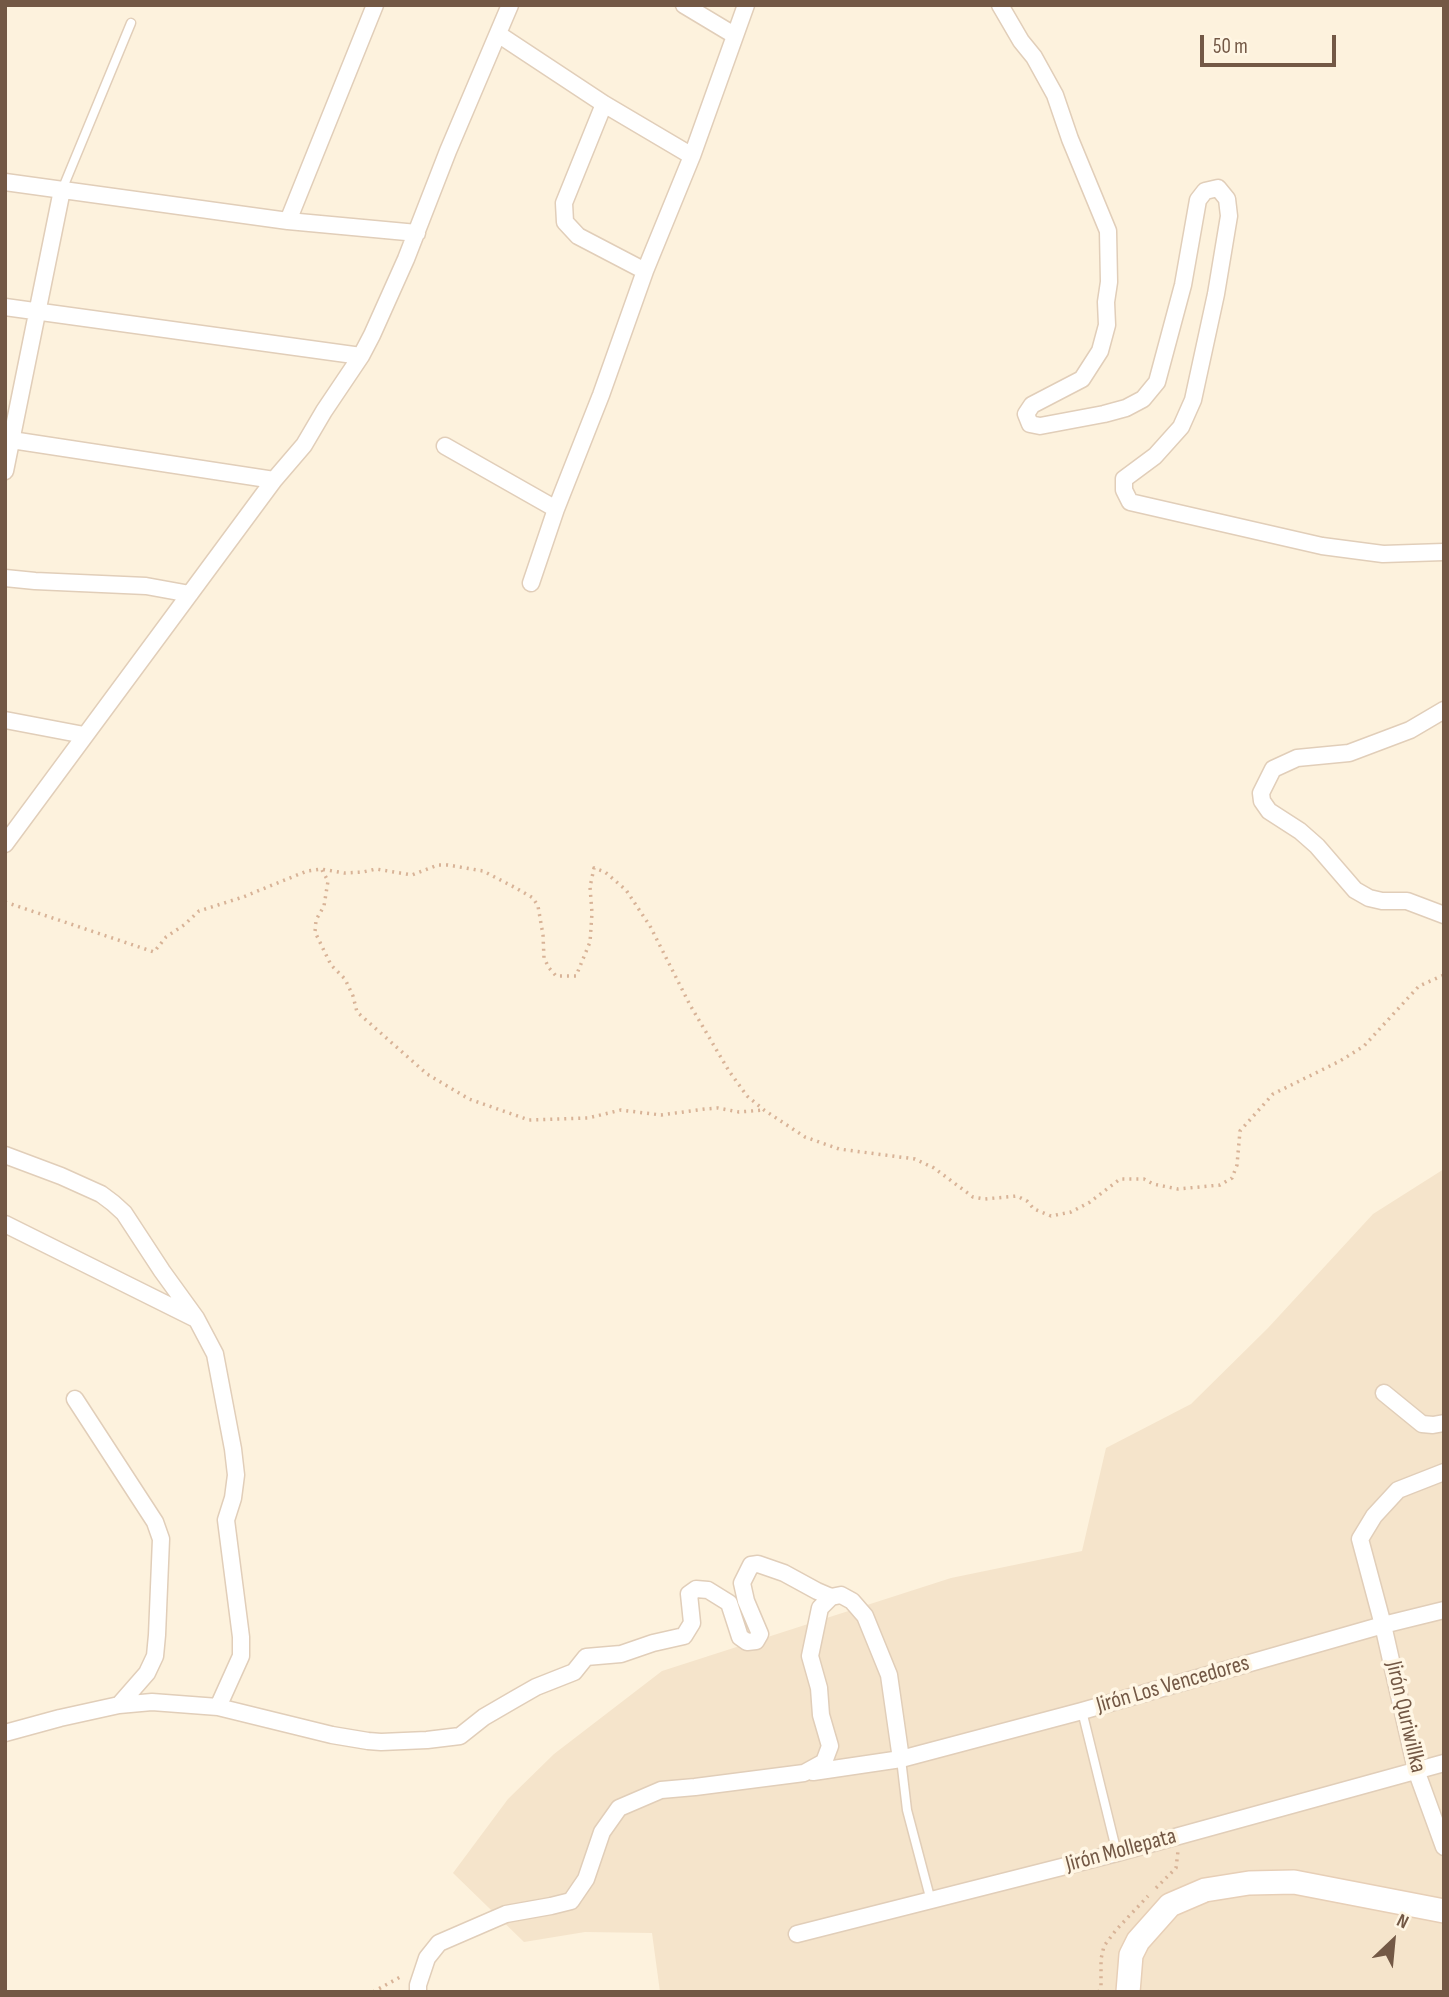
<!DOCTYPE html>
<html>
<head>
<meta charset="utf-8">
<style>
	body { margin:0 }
	#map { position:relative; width:1449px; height:1997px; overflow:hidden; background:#fdf2dd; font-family:"Sofia Sans Condensed",sans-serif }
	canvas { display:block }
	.frame { position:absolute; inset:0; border:7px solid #735845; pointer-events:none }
	.north { position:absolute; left:1358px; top:1906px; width:70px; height:70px; -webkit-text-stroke:5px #fff6e4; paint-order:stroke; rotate:26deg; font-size:19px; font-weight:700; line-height:28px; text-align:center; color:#735845 }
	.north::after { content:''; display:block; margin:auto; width:24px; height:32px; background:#735845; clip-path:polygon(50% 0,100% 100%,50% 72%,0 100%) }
	.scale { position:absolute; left:1200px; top:35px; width:136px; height:32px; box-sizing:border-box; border:4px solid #735845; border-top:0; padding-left:9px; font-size:21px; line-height:24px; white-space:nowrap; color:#735845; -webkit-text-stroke:5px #fff6e4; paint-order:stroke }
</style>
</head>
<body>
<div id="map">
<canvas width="1449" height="1997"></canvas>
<div class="frame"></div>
<div class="north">N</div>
<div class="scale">50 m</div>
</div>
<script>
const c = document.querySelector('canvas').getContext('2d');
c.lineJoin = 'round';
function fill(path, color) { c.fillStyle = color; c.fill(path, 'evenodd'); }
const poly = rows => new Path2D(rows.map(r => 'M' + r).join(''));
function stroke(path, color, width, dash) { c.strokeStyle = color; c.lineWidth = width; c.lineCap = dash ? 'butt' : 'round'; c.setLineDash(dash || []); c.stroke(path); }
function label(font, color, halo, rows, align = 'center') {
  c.font = font + ' "Sofia Sans Condensed",sans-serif'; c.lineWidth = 7; c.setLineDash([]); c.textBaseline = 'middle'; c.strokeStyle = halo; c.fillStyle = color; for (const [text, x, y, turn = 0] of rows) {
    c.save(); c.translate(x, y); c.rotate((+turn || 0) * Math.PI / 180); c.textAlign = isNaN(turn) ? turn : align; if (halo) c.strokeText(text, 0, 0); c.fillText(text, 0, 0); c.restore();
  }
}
const residential = poly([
	[1444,1169,1444,1992,660,1992,652,1933,585,1932,524,1942,453,1873,508,1799,554,1754,662,1671,951,1578,1082,1551,1106,1448,1191,1404,1268,1328,1373,1214]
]);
const path = poly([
	[322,870,328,881,324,906,316,920,315,932,331,965,345,979,353,996,357,1012,427,1074,469,1099,529,1120,588,1118,621,1110,661,1115,705,1109,718,1108,739,1112,764,1110],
	[5,902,154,952,166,937,184,925,199,911,243,897,307,871,321,869,344,873,363,872,376,869,412,875,438,865,448,865,483,871,514,887,533,898,538,906,543,935,544,958,549,968,556,976,576,976,590,942,592,913,590,887,594,868,605,872,626,890,650,926,690,1005,729,1071,747,1096,764,1110,805,1137,839,1149,915,1159,934,1168,973,1197,985,1199,1017,1196,1027,1201,1034,1209,1051,1216,1071,1212,1090,1202,1120,1179,1144,1179,1153,1184,1178,1189,1220,1185,1232,1178,1237,1165,1240,1131,1273,1094,1340,1061,1364,1046,1419,986,1444,975],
	[1156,1888,1176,1868,1178,1851],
	[373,1992,402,1976],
	[1099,1992,1101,1986,1101,1959,1104,1946,1116,1930,1148,1896]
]);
const lane = poly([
	[62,190,131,23],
	[1082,1711,1117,1853],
	[901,1759,907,1810,931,1901]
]);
const street = poly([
	[684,5,734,35],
	[1000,5,1021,41,1034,57,1055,95,1070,139,1108,231,1109,282,1106,302,1107,325,1100,351,1082,379,1032,405,1026,414,1030,424,1040,426,1104,414,1126,408,1143,399,1157,382,1183,285,1198,200,1205,191,1218,188,1227,199,1229,216,1216,294,1193,400,1181,427,1155,456,1124,479,1124,490,1130,502,1322,546,1383,554,1444,552],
	[498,34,604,104,692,156],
	[604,104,564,203,565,222,578,236,645,271],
	[5,182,288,221,417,233],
	[288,221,375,5],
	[5,307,361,356],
	[5,439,274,480],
	[445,446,556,509],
	[5,471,62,190],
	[5,578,35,581,146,586,190,594],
	[531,583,556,509,601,395,645,271,692,156,746,5],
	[1444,710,1410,730,1349,753,1297,758,1273,769,1261,793,1262,801,1269,811,1300,831,1317,846,1355,890,1369,898,1382,901,1407,901,1444,915],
	[5,720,84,735],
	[5,844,223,549,274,480,304,445,324,411,361,356,372,335,406,259,448,151,510,5],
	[5,1155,61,1176,101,1194,113,1203,124,1213,162,1271,196,1318,215,1354,233,1449,236,1475,233,1498,226,1520,241,1637,241,1656,218,1707],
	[5,1224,194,1318],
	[1384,1393,1422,1424,1433,1425,1444,1423],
	[75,1399,155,1522,161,1539,157,1635,155,1656,147,1673,119,1705],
	[1444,1472,1398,1490,1374,1516,1360,1539,1383,1625,1416,1770,1444,1847],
	[5,1733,60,1718,119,1705,152,1702,218,1707,332,1735,368,1741,381,1742,427,1740,460,1736,484,1717,515,1699,536,1687,574,1672,586,1657,621,1654,653,1643,684,1636,692,1623,689,1594,696,1589,708,1590,729,1603,740,1637,747,1642,756,1641,760,1634,746,1601,742,1583,751,1565,758,1564,784,1573,817,1591,831,1597],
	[813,1772,901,1759,1082,1711,1383,1625,1444,1610],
	[797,1934,1117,1853,1444,1763],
	[418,1992,418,1985,427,1958,439,1943,506,1914,551,1906,571,1901,586,1879,602,1832,619,1808,661,1790,695,1787,804,1773,824,1762,830,1746,821,1715,819,1688,810,1656,820,1608,831,1597,841,1595,852,1601,865,1616,889,1675,901,1759]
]);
const secondary = poly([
	[1128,1992,1131,1955,1138,1941,1170,1905,1205,1890,1249,1883,1294,1882,1444,1911]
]);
const streetNames = [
	["Jirón Los Vencedores",1173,1685,-16],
	["Jirón Quriwillka",1405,1717,77],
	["Jirón Mollepata",1121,1851,-15]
];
fill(residential, '#f5e4cb');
stroke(lane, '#e1ceb9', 11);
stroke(street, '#e1ceb9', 19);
stroke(secondary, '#e7cfb7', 26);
stroke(path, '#d8b397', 3.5, [2, 5]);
stroke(lane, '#fff', 8);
stroke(street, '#fff', 16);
stroke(secondary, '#fff', 23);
label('23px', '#735845', '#fff6e4', streetNames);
</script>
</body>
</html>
